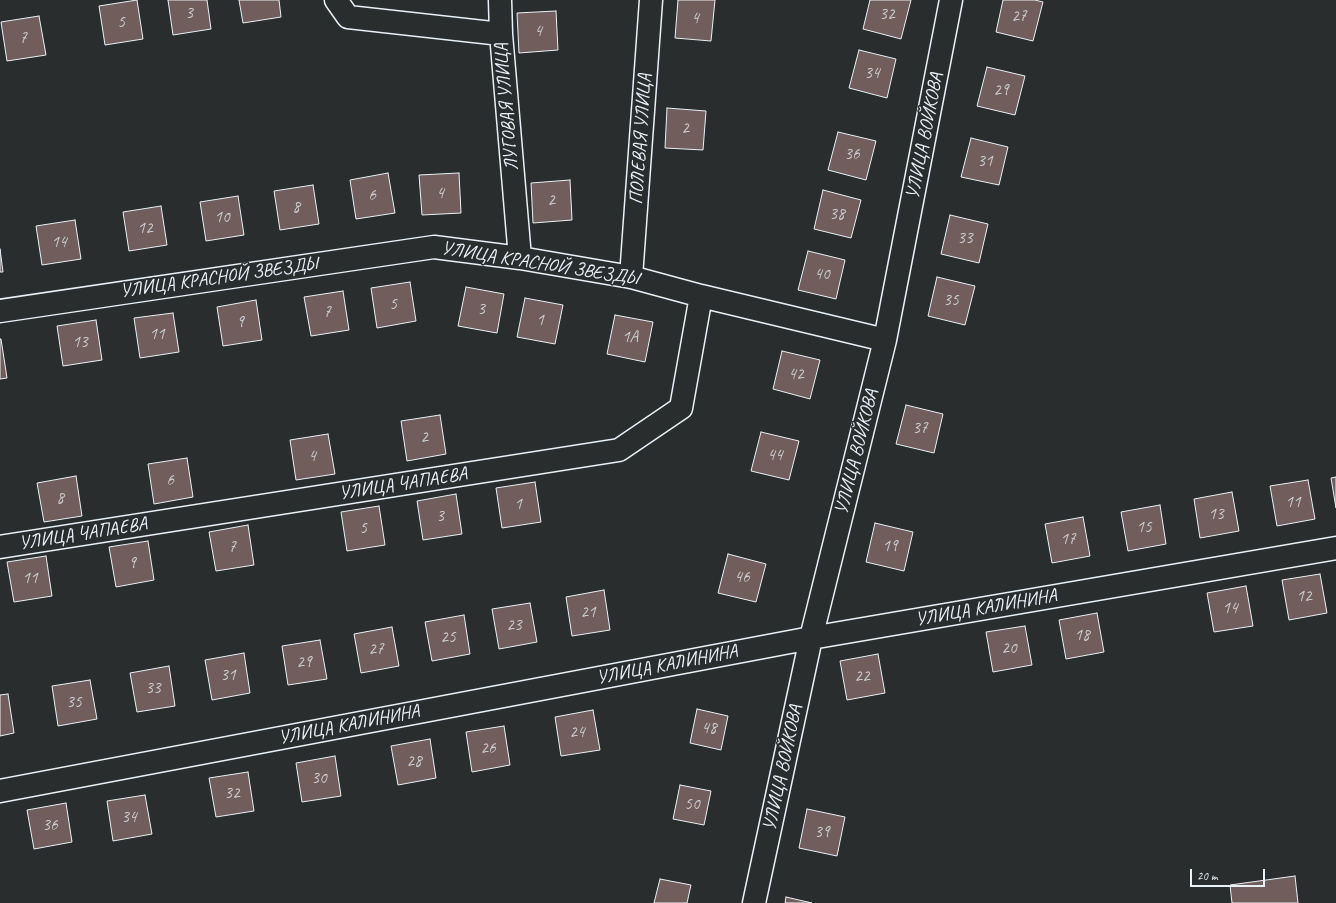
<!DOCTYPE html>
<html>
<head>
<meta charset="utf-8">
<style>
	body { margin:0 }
	#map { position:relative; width:1336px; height:903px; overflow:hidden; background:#2a2d2e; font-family:Caveat,sans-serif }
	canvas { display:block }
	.scale { position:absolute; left:1190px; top:869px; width:75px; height:18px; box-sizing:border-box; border:2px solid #e8f1f8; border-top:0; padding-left:5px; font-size:12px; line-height:14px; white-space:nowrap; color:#e8f1f8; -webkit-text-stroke:3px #2a2d2e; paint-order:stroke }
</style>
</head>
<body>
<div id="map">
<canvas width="1336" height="903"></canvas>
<div class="scale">20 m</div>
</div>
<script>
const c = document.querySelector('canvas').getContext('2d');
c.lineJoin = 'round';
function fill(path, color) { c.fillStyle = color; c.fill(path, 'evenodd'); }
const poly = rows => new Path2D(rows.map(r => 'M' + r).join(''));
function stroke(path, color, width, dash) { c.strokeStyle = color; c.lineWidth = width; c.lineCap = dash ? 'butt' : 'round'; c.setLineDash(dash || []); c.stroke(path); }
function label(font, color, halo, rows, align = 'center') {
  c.font = font + ' Caveat,sans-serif'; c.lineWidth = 3; c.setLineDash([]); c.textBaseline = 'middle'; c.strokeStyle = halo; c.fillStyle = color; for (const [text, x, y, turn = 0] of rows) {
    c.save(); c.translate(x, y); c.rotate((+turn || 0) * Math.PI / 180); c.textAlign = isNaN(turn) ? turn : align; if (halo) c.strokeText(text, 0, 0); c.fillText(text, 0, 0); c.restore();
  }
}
const building = poly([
	[137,0,143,39,105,45,99,6,137,0],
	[168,0,207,0,211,29,173,35,168,0],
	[239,0,279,0,281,17,243,23,239,0],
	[678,0,715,0,711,41,675,38,678,0],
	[870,0,911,0,901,39,863,29,870,0],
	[1003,0,1035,0,1043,2,1033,41,996,32,1003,0],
	[556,11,558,50,519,53,517,13,556,11],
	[39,16,46,55,7,61,1,22,39,16],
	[859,50,896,59,887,98,849,88,859,50],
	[987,67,1025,76,1015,115,977,106,987,67],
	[667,108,706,111,703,150,665,148,667,108],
	[838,132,876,141,866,180,828,170,838,132],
	[971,138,1008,147,999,185,961,177,971,138],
	[388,173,395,213,356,219,350,180,388,173],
	[459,173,461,213,422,215,419,175,459,173],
	[570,180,572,220,533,223,531,183,570,180],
	[313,185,319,224,280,230,274,191,313,185],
	[823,190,861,200,851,238,814,229,823,190],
	[238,196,244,235,206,241,200,202,238,196],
	[161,206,167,245,129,251,123,212,161,206],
	[950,215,988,224,979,263,941,254,950,215],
	[75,220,81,259,42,265,36,226,75,220],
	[0,249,3,272,0,272,0,249],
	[808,251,845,260,836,299,798,290,808,251],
	[937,277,975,286,965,325,928,316,937,277],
	[410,282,416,321,377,328,371,288,410,282],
	[466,287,504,294,497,333,458,326,466,287],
	[343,291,349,330,311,336,304,297,343,291],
	[525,298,563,305,555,344,517,337,525,298],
	[256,300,262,340,223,346,217,307,256,300],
	[173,313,179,352,140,358,134,318,173,313],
	[615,315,653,322,645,362,607,354,615,315],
	[96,320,102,360,63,366,57,326,96,320],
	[0,339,1,339,7,378,0,379,0,339],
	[782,351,820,360,810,399,773,389,782,351],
	[906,405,943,414,934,453,896,444,906,405],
	[440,415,446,454,407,461,401,421,440,415],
	[761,432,799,441,789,480,751,471,761,432],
	[328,434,335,474,296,480,290,440,328,434],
	[187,458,193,497,154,504,148,464,187,458],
	[76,476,82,516,44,522,37,483,76,476],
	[1336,477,1336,508,1331,478,1336,477],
	[1308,480,1315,519,1277,526,1270,486,1308,480],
	[535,482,541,522,502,528,496,488,535,482],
	[1232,492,1239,531,1200,538,1194,499,1232,492],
	[456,494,462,534,423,540,417,501,456,494],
	[1160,505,1166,544,1128,551,1121,512,1160,505],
	[379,506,385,545,347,551,341,512,379,506],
	[1083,517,1090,556,1052,563,1045,524,1083,517],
	[875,523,913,532,904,571,866,562,875,523],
	[248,525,254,565,216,571,209,532,248,525],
	[148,541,154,580,116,587,109,547,148,541],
	[728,554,766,564,756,602,718,593,728,554],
	[46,556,52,596,14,602,7,562,46,556],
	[1320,574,1327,613,1289,620,1282,580,1320,574],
	[1246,586,1253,626,1214,632,1207,593,1246,586],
	[604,590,610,630,572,636,566,597,604,590],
	[530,603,537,642,499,649,492,609,530,603],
	[1097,613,1104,652,1066,659,1059,620,1097,613],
	[464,615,470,654,432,661,425,622,464,615],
	[1025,626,1032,665,993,672,986,632,1025,626],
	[392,627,399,666,361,673,354,634,392,627],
	[320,640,327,679,288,685,282,646,320,640],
	[244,653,250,693,212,700,205,660,244,653],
	[878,654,885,693,847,700,840,661,878,654],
	[169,666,175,706,137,712,130,673,169,666],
	[90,680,97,719,58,726,52,686,90,680],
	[8,694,14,733,0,736,0,695,8,694],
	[697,709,728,716,721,750,690,743,697,709],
	[593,710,600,750,561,756,555,717,593,710],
	[504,726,510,765,472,772,466,732,504,726],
	[430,739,436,778,398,785,391,746,430,739],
	[335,756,341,796,302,802,296,763,335,756],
	[248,772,254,811,216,817,209,778,248,772],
	[680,785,711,791,704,825,673,819,680,785],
	[145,795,152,834,113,841,107,801,145,795],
	[66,803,72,842,34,849,27,810,66,803],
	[807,809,845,817,837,856,799,848,807,809],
	[1295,876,1298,903,1232,903,1230,885,1295,876],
	[660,879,691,885,687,903,654,903,660,879],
	[786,897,812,903,785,903,786,897]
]);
const minor = poly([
	[336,0,348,17,501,34,520,258],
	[500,0,501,34],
	[631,277,651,0],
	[0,311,434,247,520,258,631,277,701,296,885,340],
	[0,547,619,450,681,408,701,296],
	[0,791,811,638,1336,548],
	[754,903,811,638,885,340,951,0]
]);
const numberNames = [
	["3",189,14],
	["32",887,15],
	["27",1019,17],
	["4",695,19],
	["5",121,23],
	["4",538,32],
	["7",23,39],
	["34",872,74],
	["29",1001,91],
	["2",685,129],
	["36",852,155],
	["31",985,162],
	["4",440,194],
	["6",372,196],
	["2",551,201],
	["8",296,208],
	["38",837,215],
	["10",222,218],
	["12",145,229],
	["33",965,239],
	["14",59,243],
	["40",822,275],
	["35",951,301],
	["5",393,305],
	["3",481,310],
	["7",327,313],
	["1",540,321],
	["9",240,323],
	["11",157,335],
	["1А",630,338],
	["13",80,343],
	["42",796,375],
	["37",920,429],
	["2",424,438],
	["44",775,456],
	["4",312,457],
	["6",170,481],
	["8",60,499],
	["11",1293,503],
	["1",518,505],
	["13",1216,515],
	["3",440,517],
	["15",1144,528],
	["5",363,529],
	["17",1068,540],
	["19",890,547],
	["7",232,548],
	["9",132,564],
	["46",742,578],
	["11",30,579],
	["12",1304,597],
	["14",1230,609],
	["21",588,613],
	["23",514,626],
	["18",1082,636],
	["25",448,638],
	["20",1009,649],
	["27",376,650],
	["29",304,663],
	["31",228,676],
	["22",862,677],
	["33",153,689],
	["35",74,703],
	["48",709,729],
	["24",577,733],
	["26",488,749],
	["28",414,762],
	["30",319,779],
	["32",232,794],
	["50",692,805],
	["34",129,818],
	["36",50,826],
	["39",822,833]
];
const streetNames = [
	["ЛУГОВАЯ УЛИЦА",507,107,-95],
	["УЛИЦА ВОЙКОВА",925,136,-79],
	["ПОЛЕВАЯ УЛИЦА",641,139,-86],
	["УЛИЦА КРАСНОЙ ЗВЕЗДЫ",540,264,9],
	["УЛИЦА КРАСНОЙ ЗВЕЗДЫ",219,278,-8],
	["УЛИЦА ВОЙКОВА",857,452,-76],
	["УЛИЦА ЧАПАЕВА",403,484,-9],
	["УЛИЦА ЧАПАЕВА",83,534,-9],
	["УЛИЦА КАЛИНИНА",986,608,-10],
	["УЛИЦА КАЛИНИНА",667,665,-11],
	["УЛИЦА КАЛИНИНА",349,725,-11],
	["УЛИЦА ВОЙКОВА",783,768,-78]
];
fill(building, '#715e5c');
stroke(building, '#e8f1f8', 1);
stroke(minor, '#e8f1f8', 25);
stroke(minor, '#2a2d2e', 22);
label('17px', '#caccd1', null, numberNames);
label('19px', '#e8f1f8', '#2a2d2e', streetNames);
</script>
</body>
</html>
